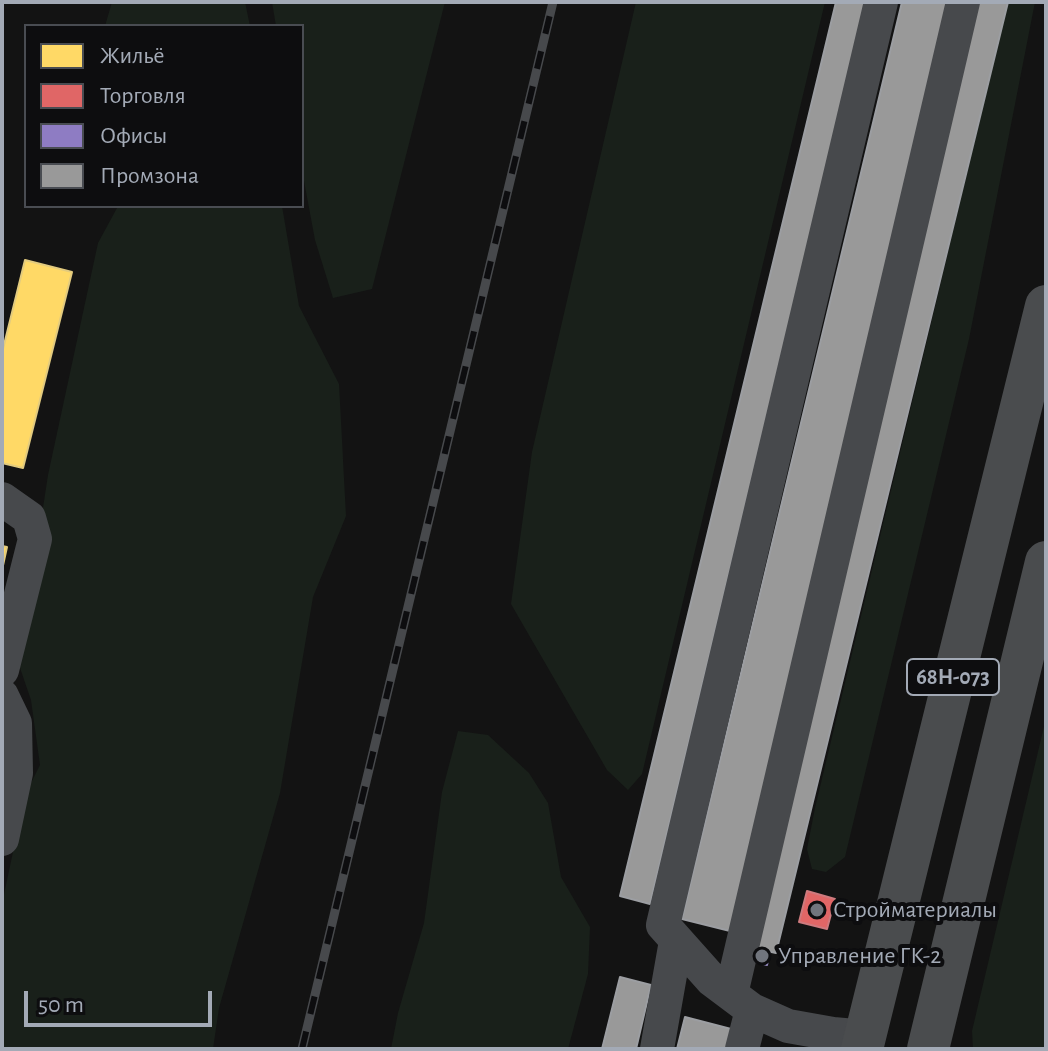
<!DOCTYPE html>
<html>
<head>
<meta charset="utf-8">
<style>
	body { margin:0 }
	#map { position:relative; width:1048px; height:1051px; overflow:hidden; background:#131313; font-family:"Alegreya Sans",sans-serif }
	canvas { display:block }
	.frame { position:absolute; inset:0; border:4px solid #a3aab6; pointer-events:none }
	.legend { position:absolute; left:24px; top:24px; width:280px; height:184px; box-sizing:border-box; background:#0d0d0f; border:2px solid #494c52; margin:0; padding:10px 14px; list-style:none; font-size:24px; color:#a3aab6 }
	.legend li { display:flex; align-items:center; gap:16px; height:40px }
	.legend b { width:40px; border:2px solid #494c52 }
	.scale { position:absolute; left:24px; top:991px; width:188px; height:36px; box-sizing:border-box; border:4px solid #a3aab6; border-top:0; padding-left:10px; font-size:24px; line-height:28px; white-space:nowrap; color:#a3aab6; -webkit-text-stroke:6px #0d0d0f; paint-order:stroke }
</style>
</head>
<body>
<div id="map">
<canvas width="1048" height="1051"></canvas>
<div class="frame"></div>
<ul class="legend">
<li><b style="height:22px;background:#ffd966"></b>Жильё</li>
<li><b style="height:22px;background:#e06666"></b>Торговля</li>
<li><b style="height:22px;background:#8e7cc3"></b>Офисы</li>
<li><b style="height:22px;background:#999"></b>Промзона</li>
</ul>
<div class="scale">50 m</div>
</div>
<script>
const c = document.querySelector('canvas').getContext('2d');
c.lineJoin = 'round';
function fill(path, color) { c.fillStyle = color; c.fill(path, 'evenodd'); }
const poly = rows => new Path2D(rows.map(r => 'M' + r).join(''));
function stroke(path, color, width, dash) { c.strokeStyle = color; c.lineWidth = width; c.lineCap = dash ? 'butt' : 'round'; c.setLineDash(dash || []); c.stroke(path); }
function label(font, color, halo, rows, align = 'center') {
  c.font = font + ' "Alegreya Sans",sans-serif'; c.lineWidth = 8; c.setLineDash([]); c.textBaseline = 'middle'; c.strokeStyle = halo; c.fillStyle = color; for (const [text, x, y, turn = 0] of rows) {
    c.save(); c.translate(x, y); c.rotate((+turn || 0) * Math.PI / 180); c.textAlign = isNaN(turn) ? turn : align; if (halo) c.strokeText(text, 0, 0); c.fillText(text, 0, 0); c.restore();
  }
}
const green = poly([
	[112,2,245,2,250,26,105,26],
	[272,2,445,2,372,289,333,298,315,240,302,170,302,26,276,26],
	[636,2,825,2,642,774,628,790,607,770,511,604,532,452],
	[1008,2,1035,2,969,339,845,857,826,872,812,869,807,849,815,808],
	[116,206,282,206,299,306,339,384,346,516,313,597,280,793,219,1008,213,1049,2,1049,2,904,25,795,40,765,31,700,19,665,48,475,98,243,117,208],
	[1046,718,1046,1049,973,1049,972,1031],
	[458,731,488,735,529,773,548,803,561,877,590,927,588,974,568,1049,391,1049,398,1013,424,923,442,792]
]);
const homes = poly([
	[25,260,72,272,23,468,2,463,2,353,25,260],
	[2,546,7,547,2,570,2,546]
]);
const shops = poly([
	[807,891,835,899,827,929,799,922,807,891]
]);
const offices = poly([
	[756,948,770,952,767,965,753,961,756,948]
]);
const industry = poly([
	[836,2,866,2,650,904,620,896,836,2],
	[902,2,957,2,734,932,682,919,902,2],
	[979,2,1008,2,776,953,748,947,979,2],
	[620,977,651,985,636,1049,602,1049,620,977],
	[685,1017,735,1030,730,1049,677,1049,685,1017]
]);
const minor = poly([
	[2,499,29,518,35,539,2,670],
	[2,696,15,723,16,773,2,839],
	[731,994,963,2],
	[866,1037,833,1034,788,1026,752,1010,712,980,663,925,881,2],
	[657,1049,676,941],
	[742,1049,752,1010]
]);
const major = poly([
	[862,1049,1046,306],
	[928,1049,1046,562]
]);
const rail = poly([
	[302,1049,553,2]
]);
const markers = [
	[817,910,8,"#71757d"],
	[762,956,8,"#71757d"]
];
const shields = [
	[953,677,92]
];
const shieldNames = [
	["68Н-073",953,677]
];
const poiNames = [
	["Стройматериалы",833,910],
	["Управление ГК-2",778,956]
];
fill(green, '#19201a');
fill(homes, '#ffd966');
stroke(homes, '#e3cb7e', 2);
fill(shops, '#e06666');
stroke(shops, '#ce7a7e', 2);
fill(offices, '#8e7cc3');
stroke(offices, '#948abf', 2);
fill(industry, '#999');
stroke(industry, '#9c9ea2', 2);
stroke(minor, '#47494c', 34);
stroke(major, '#4a4c4e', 42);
stroke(rail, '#47494c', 9);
stroke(rail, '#0d0d0f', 6, [18]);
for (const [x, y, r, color] of markers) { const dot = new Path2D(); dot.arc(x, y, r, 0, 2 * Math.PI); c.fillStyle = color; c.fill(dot); stroke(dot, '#0d0d0f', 3); }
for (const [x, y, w] of shields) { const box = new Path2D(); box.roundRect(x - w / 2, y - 18, w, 36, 6); c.fillStyle = '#0d0d0f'; c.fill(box); stroke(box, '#a3aab6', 2); }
label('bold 22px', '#a3aab6', null, shieldNames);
label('24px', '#a3aab6', '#0d0d0f', poiNames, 'left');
</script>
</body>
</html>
